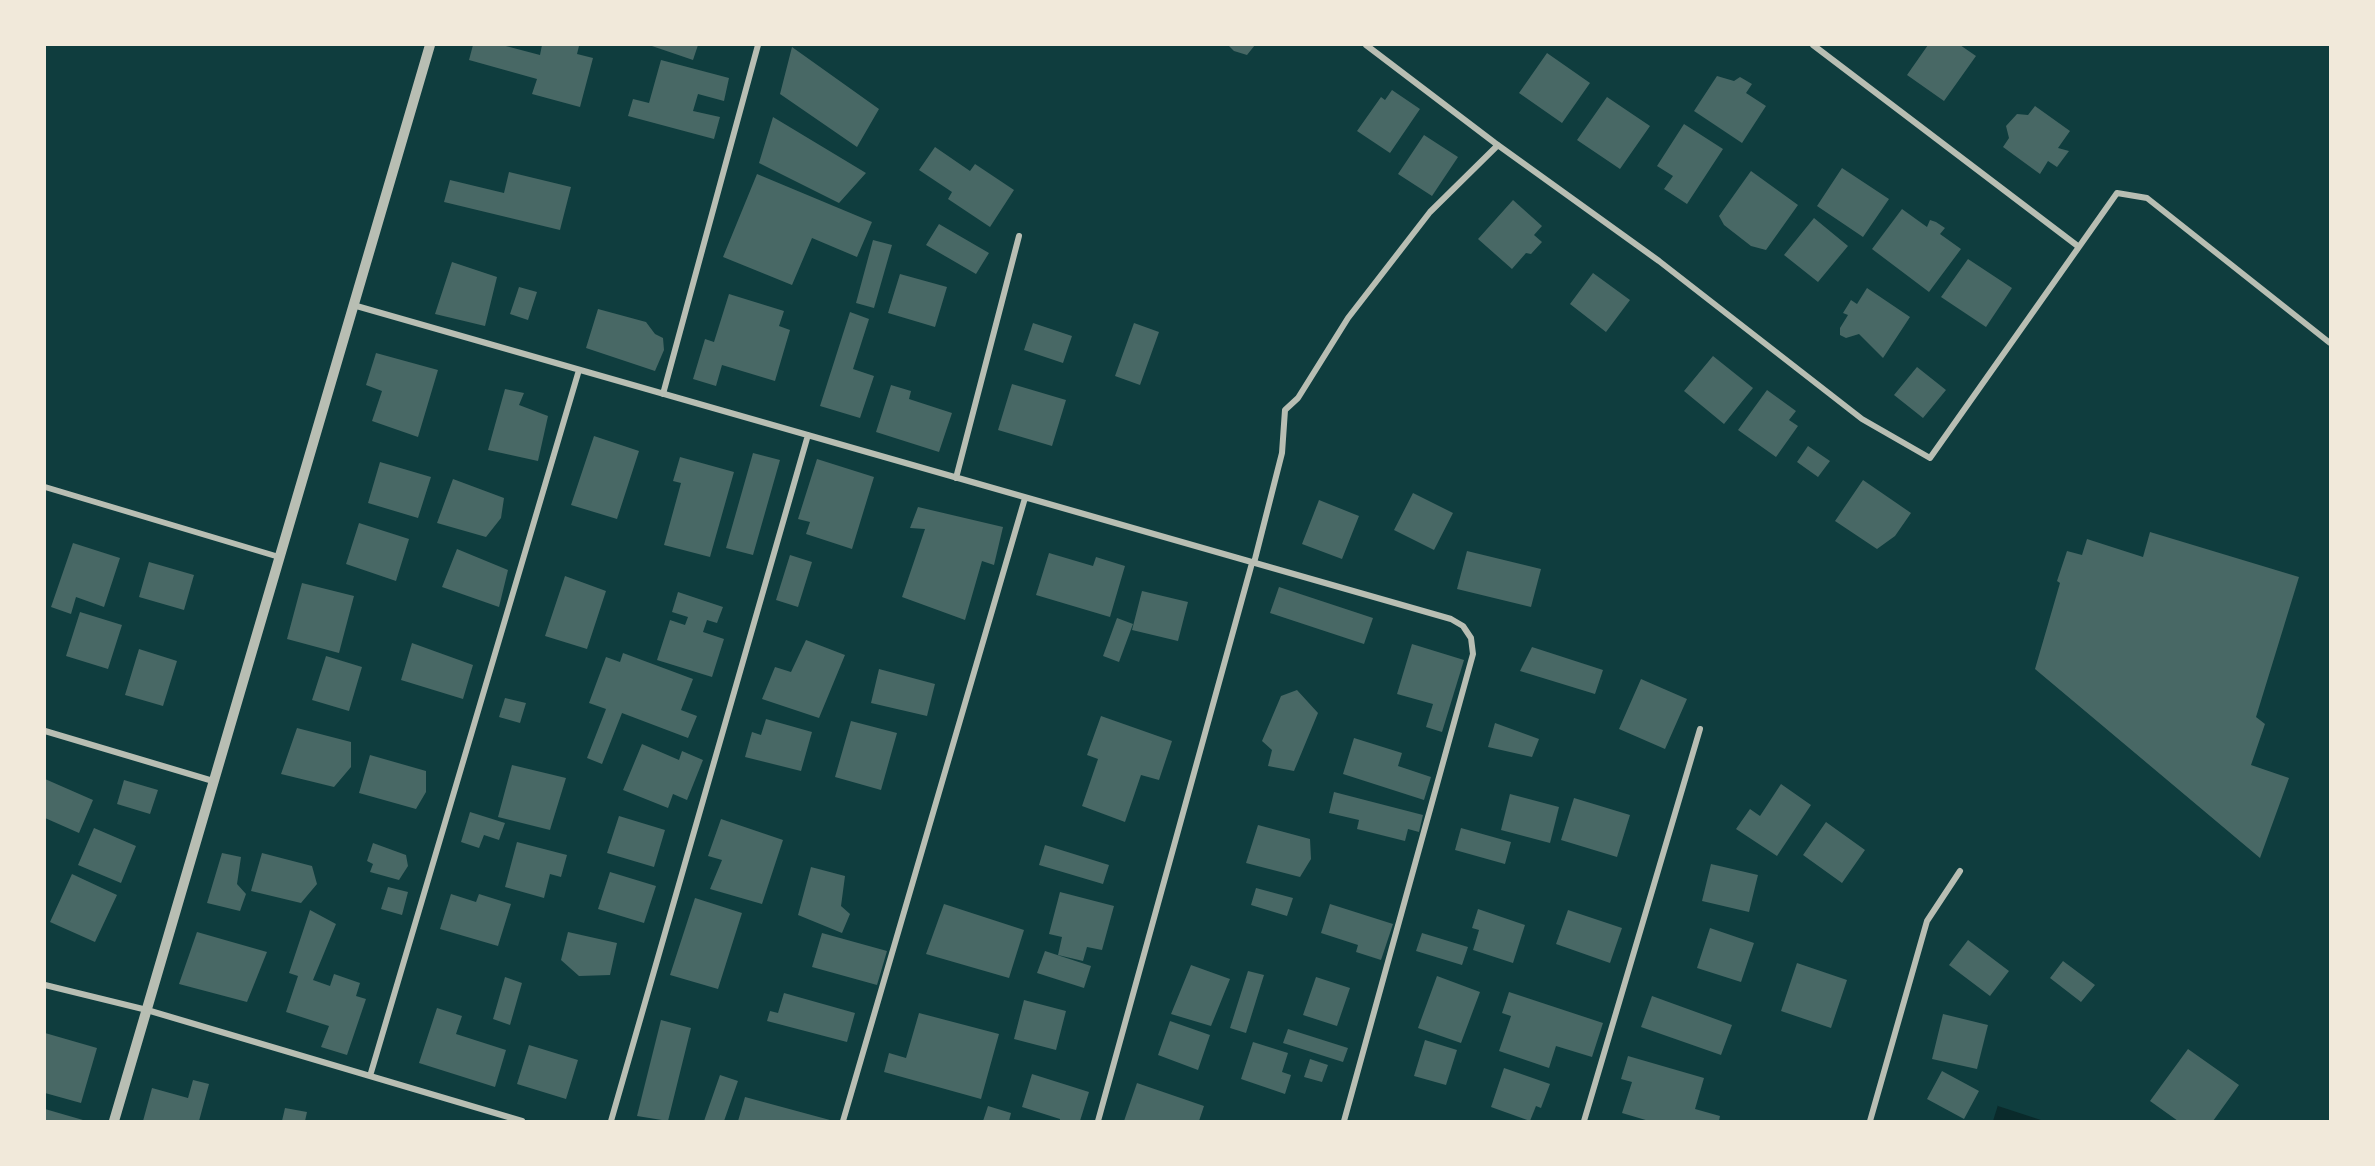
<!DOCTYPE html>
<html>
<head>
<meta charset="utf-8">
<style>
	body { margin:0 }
	#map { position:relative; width:2375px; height:1166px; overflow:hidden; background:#0f3d3e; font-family:"Work Sans",sans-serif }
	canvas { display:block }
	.frame { position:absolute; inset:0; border:46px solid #f1e9da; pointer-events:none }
</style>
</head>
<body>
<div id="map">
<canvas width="2375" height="1166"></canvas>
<div class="frame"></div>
</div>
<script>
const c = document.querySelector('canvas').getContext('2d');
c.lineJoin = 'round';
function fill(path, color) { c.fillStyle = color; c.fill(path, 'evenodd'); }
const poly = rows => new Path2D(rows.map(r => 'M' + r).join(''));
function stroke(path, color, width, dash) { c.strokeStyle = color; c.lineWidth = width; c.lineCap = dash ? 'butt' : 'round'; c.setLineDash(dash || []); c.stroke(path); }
const water = poly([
	[1998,1105,1998,1106,2044,1121,1993,1121]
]);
const building = poly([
	[473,45,502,45,540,55,542,45,579,46,577,54,593,58,580,107,532,94,537,79,469,60],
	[649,45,698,45,693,60],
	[1228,45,1255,45,1247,55,1234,51],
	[1928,45,1960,45,1976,56,1944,101,1907,75],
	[792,47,879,109,857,147,780,94],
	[1547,53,1590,83,1562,123,1519,93],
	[661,60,729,78,724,101,698,94,693,111,720,117,714,139,628,116,633,99,649,103],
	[1717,76,1734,81,1740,77,1752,84,1746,93,1766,106,1742,143,1694,111],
	[1392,90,1420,109,1390,153,1357,131,1381,97,1385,100],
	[1607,97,1650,126,1620,169,1577,140],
	[2035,106,2070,131,2058,148,2069,151,2057,167,2048,161,2040,174,2003,147,2009,138,2006,126,2017,114,2028,115],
	[773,117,866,173,839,203,759,163],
	[1684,124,1723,149,1687,204,1664,189,1673,176,1657,166],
	[1424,135,1458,157,1432,196,1398,174],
	[935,147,970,171,975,164,1014,190,990,227,948,199,952,192,919,170],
	[1842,168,1889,199,1863,237,1817,206],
	[1751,171,1798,205,1766,250,1751,246,1724,225,1719,216],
	[509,172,571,187,560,230,444,202,450,180,504,193],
	[757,174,872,222,857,257,812,238,792,285,723,257],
	[1513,200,1542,226,1534,235,1542,242,1531,254,1526,253,1512,269,1478,239],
	[1902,209,1927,227,1930,220,1936,222,1945,228,1940,234,1961,249,1929,292,1872,249],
	[1814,218,1848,246,1818,282,1784,255],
	[939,224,989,253,976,274,926,245],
	[873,240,892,245,874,308,856,303],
	[1968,259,2012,288,1986,327,1941,297],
	[452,262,497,277,485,326,435,314],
	[1593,273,1630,300,1606,332,1570,304],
	[900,274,947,287,935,327,888,313],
	[519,287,537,292,528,320,510,314],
	[1867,288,1910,317,1883,358,1859,334,1846,338,1840,335,1840,328,1848,315,1843,313,1851,300,1857,304],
	[729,294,784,311,779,326,790,330,775,381,722,365,716,386,693,379,705,339,714,342],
	[598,309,646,322,655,334,663,338,664,350,655,371,586,348],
	[850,312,869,319,853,369,874,376,860,418,820,406],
	[1033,323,1072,336,1063,363,1024,350],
	[1134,323,1159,332,1140,385,1115,376],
	[376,353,438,370,418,437,372,421,382,391,366,385],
	[1713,356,1753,388,1724,424,1684,391],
	[1917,367,1946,390,1923,418,1894,395],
	[1012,384,1066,400,1052,446,998,430],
	[891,385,911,391,909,399,952,413,939,452,876,432],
	[505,389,524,393,519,405,548,416,538,461,488,450],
	[1767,390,1796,411,1789,420,1798,426,1776,457,1738,430],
	[594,436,639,451,617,519,571,505],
	[1808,446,1830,461,1818,477,1797,462],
	[753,453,780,460,753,555,726,548],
	[680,457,734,472,710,557,664,545,681,483,673,481],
	[817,459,874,477,852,549,806,534,810,522,798,519],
	[380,462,431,477,418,518,368,503],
	[453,479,504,498,501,518,486,537,437,523],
	[1863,480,1911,513,1895,536,1877,549,1835,521],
	[1413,493,1453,513,1434,550,1394,530],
	[1319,500,1359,516,1342,559,1302,544],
	[918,507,1003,527,994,565,982,561,965,620,902,597,925,529,910,528],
	[359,523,409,539,396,581,346,564],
	[2150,532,2299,577,2256,717,2265,724,2251,765,2289,778,2260,858,2035,669,2060,583,2057,581,2067,551,2082,555,2087,539,2143,557],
	[73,543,120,558,104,607,76,597,71,614,51,607],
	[457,549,508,570,499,607,442,587],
	[1467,551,1541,569,1531,607,1457,589],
	[1049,553,1093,566,1096,557,1125,566,1110,617,1036,595],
	[790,555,812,562,798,607,776,600],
	[149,562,194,575,184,610,139,597],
	[565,576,606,591,587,649,545,636],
	[302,583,354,596,339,653,287,639],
	[1279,587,1373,618,1364,644,1270,613],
	[1142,591,1188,602,1178,641,1132,630],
	[678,592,723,607,717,623,707,620,703,632,724,639,712,677,657,660,670,620,685,625,688,617,672,612],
	[80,612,122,625,108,669,66,656],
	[1117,618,1133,624,1119,662,1103,656],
	[806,640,845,655,819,718,762,699,775,667,791,672],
	[412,643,473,665,463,699,401,680],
	[1412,644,1464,660,1442,732,1426,727,1433,704,1397,694],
	[1532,647,1603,670,1595,694,1520,671],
	[139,649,177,661,163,706,125,695],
	[623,653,693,679,681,710,697,716,688,738,622,713,602,764,587,758,606,709,589,703,606,657,620,662],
	[326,656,362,667,349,711,312,700],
	[879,669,935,684,927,716,871,703],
	[1641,679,1687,699,1665,749,1619,729],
	[1297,690,1318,713,1294,771,1268,766,1272,750,1262,741,1281,696],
	[505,698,526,703,520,723,499,717],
	[1101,716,1172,741,1159,780,1141,775,1125,822,1082,806,1098,759,1087,755],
	[766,719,812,732,801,771,745,757,752,732,761,735],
	[851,721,897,733,881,790,835,777],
	[1495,723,1539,739,1532,757,1488,747],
	[297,728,351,742,351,767,334,787,281,774],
	[1354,738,1402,753,1398,766,1431,777,1424,800,1343,774],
	[642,744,679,760,682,751,703,760,687,800,673,794,668,808,623,790],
	[370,755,426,771,426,792,416,809,359,793],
	[512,765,566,778,550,830,498,817],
	[45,779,93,800,79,833,45,818],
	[124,780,158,790,150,814,117,804],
	[1781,784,1811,805,1777,856,1736,829,1750,809,1760,816],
	[1334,792,1423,815,1419,832,1408,829,1405,841,1357,829,1359,820,1329,813],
	[1510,794,1559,807,1550,843,1501,830],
	[1574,798,1630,815,1617,857,1561,840],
	[470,812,505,823,499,840,484,835,479,848,461,842],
	[619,816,665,830,654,867,607,853],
	[721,819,783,840,762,904,710,889,722,860,708,856],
	[1826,822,1865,850,1842,883,1803,855],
	[1258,825,1310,839,1311,859,1300,877,1246,863],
	[94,828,136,846,121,883,78,865],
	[1461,828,1511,842,1505,864,1455,850],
	[517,842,567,855,561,877,550,874,544,898,505,887],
	[373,843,406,855,408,866,399,880,370,872,373,864,367,861],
	[1045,845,1109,865,1103,884,1039,865],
	[222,853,241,857,237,884,246,894,240,911,207,903],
	[262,853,312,866,317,884,301,903,251,891],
	[1711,864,1758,875,1749,912,1702,901],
	[811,867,845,876,841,906,850,914,842,933,798,915],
	[610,872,656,886,644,923,598,909],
	[72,874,117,895,95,942,50,922],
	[388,887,408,892,402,915,381,909],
	[1256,888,1293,898,1287,916,1251,905],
	[1060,892,1114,906,1102,950,1087,947,1083,961,1058,955,1062,937,1049,934],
	[451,894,476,902,479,894,511,904,498,946,440,929],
	[695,898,742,913,718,989,670,975],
	[944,904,1024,930,1009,978,926,954],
	[1330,904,1393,924,1381,960,1356,952,1358,945,1321,933],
	[1478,909,1525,925,1513,963,1473,950,1479,930,1472,928],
	[310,910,336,924,313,980,330,986,334,974,360,983,356,996,366,999,347,1055,321,1047,329,1026,286,1012,298,976,289,973],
	[1568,910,1622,928,1610,963,1556,944],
	[1710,928,1754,943,1741,982,1697,968],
	[197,932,267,952,247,1002,179,984],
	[568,932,617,943,610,975,579,976,561,960],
	[822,933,887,951,877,985,812,967],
	[1422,933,1468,947,1462,965,1416,951],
	[1968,940,2009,971,1990,996,1949,965],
	[1045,951,1091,966,1084,988,1037,973],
	[2063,961,2095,985,2081,1002,2050,978],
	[1797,963,1847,980,1831,1028,1781,1011],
	[1191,965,1230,979,1211,1026,1171,1014],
	[1248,971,1264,975,1246,1033,1230,1028],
	[1437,976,1480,992,1461,1043,1418,1028],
	[505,977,522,983,510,1025,493,1019],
	[1316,977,1350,988,1337,1026,1303,1015],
	[1509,992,1603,1023,1592,1057,1556,1046,1549,1068,1499,1051,1511,1016,1502,1013],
	[784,993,855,1013,847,1042,767,1021,770,1011,778,1013],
	[1652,996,1732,1025,1721,1055,1641,1027],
	[1024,1000,1066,1011,1056,1050,1014,1039],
	[437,1008,462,1016,456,1034,506,1050,495,1087,419,1063],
	[919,1013,999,1034,981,1099,884,1072,889,1053,906,1058],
	[1943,1014,1988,1025,1977,1069,1932,1059],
	[661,1020,691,1028,668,1121,637,1116],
	[1170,1021,1210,1035,1198,1070,1158,1055],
	[1288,1029,1348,1048,1343,1062,1283,1043],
	[45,1033,97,1048,81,1103,45,1093],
	[1425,1040,1457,1050,1446,1085,1414,1076],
	[1253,1042,1288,1053,1282,1072,1291,1075,1285,1094,1241,1079],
	[529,1045,578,1060,566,1099,517,1084],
	[2188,1049,2239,1085,2213,1121,2178,1121,2150,1101],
	[1628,1056,1704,1078,1695,1109,1720,1116,1719,1121,1649,1121,1622,1113,1632,1082,1621,1079],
	[1310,1059,1328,1065,1322,1082,1304,1077],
	[1504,1068,1550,1084,1541,1108,1536,1106,1530,1121,1491,1107],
	[1942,1071,1979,1091,1964,1119,1927,1099],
	[1032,1074,1089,1092,1080,1121,1060,1121,1060,1119,1022,1107],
	[720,1075,738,1081,724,1121,704,1121],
	[193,1080,209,1084,199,1121,143,1121,152,1088,188,1098],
	[1137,1083,1204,1106,1199,1121,1124,1121],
	[745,1097,830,1120,830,1121,738,1121],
	[988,1106,1011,1113,1009,1121,983,1121],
	[285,1108,307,1112,305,1121,282,1121],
	[45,1109,83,1120,83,1121,45,1121]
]);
const minor = poly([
	[1366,45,1495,143,1659,261,1862,419,1930,458,2117,193,2147,198,2330,343],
	[1813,45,2079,247],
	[353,305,1451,619,1463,626,1471,638,1473,654,1344,1121],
	[663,394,758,45],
	[956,478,1019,236],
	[45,487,279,557],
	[1254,563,1282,453,1285,410,1298,398,1348,318,1430,212,1498,145],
	[45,731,213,781],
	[45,985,147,1010,522,1121],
	[370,1076,579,370],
	[611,1121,808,435],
	[843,1121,1025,498],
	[1098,1121,1252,563],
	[1584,1121,1700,729],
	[1870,1121,1927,921,1960,871]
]);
const tertiary = poly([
	[114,1121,430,45]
]);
fill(water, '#0a2a2b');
fill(building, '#486865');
stroke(minor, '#b8beb3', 6);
stroke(tertiary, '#b8beb3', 10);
</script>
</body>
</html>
